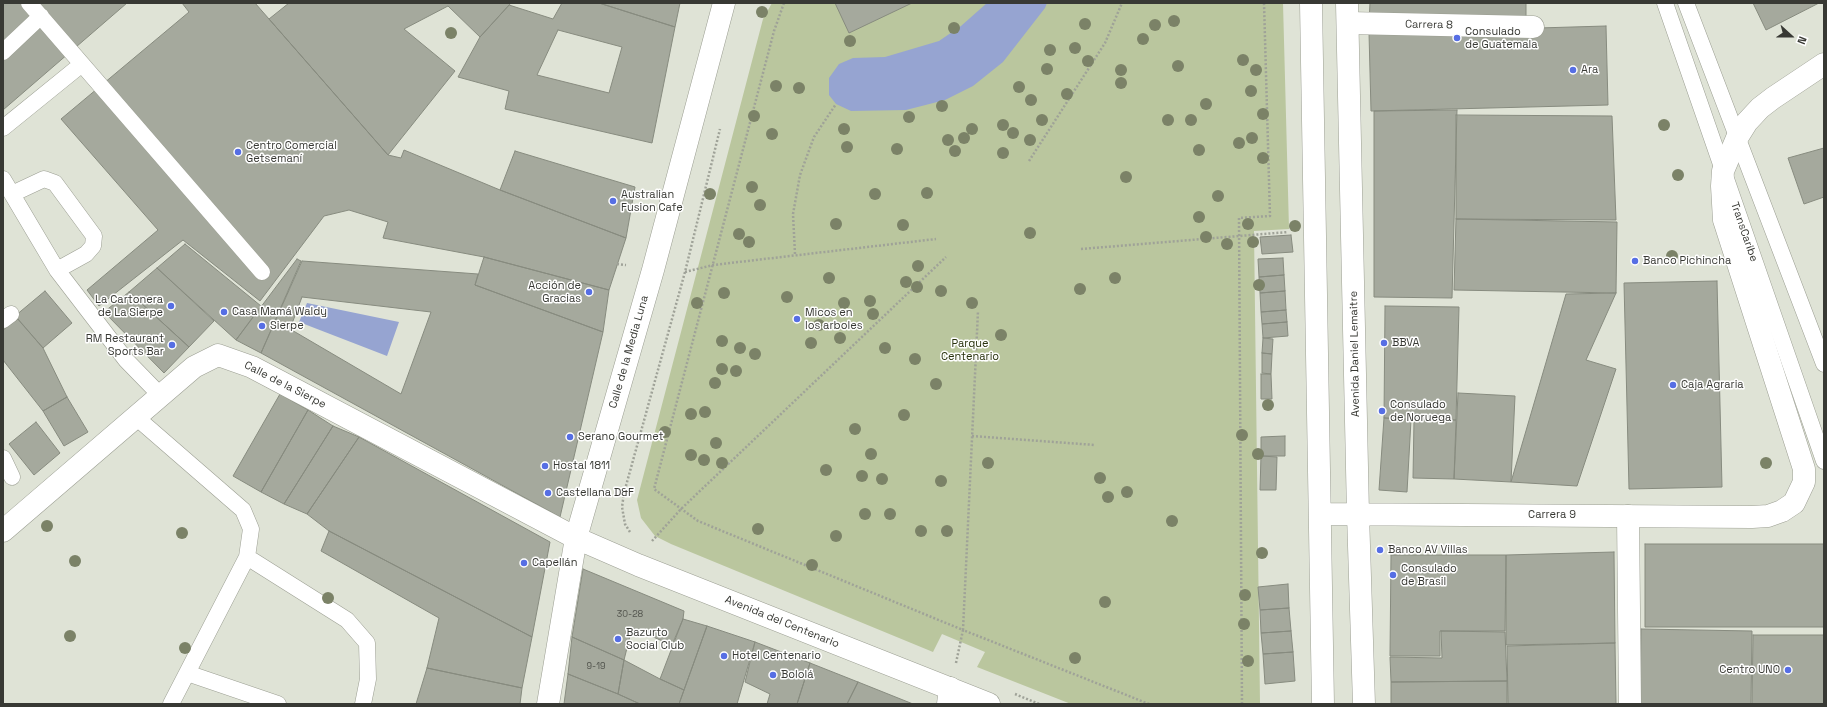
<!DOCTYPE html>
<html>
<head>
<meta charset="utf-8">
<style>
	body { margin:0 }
	#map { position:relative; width:1827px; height:707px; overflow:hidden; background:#dfe3d6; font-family:"Space Grotesk",sans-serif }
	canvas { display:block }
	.frame { position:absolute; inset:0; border:4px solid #383934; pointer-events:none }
	.north { position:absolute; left:1771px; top:16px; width:40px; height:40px; -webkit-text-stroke:3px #fff; paint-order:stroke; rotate:111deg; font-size:11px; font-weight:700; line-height:16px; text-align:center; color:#383934 }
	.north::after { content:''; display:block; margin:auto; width:14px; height:18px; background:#383934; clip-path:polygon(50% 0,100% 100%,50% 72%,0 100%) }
</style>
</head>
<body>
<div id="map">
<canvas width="1827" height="707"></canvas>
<div class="frame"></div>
<div class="north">N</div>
</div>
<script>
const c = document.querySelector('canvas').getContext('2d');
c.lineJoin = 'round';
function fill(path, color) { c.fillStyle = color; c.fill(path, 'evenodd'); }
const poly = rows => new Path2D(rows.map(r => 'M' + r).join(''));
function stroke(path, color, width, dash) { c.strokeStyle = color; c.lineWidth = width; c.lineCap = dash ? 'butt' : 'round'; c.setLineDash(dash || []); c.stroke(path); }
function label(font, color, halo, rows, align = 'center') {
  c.font = font + ' "Space Grotesk",sans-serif'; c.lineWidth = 3; c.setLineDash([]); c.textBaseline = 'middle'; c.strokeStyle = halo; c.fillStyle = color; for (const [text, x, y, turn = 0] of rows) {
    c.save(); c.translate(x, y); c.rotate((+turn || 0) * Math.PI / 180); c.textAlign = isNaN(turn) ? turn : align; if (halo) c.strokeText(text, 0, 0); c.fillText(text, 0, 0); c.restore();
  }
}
const green = poly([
	[772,3,1283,3,1289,229,1254,231,1260,704,1071,704,977,667,985,652,942,634,933,652,671,544,655,536,641,518,637,500,763,19]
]);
const water = poly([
	[987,3,1047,3,1045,8,1003,62,973,86,945,100,906,110,851,111,836,104,829,95,829,78,839,64,853,58,885,57,939,41,961,26],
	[307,303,399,322,387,356,299,322]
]);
const building = poly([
	[3,3,127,3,3,110,3,3],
	[182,3,255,3,388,155,401,158,404,150,500,190,626,238,609,290,484,257,383,238,388,222,349,210,324,216,260,301,183,240,99,306,87,290,158,230,61,119,189,12,182,3],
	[289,3,511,3,480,37,448,6,404,29,455,71,388,155,269,19,289,3],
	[562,3,599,3,675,27,652,143,505,109,509,91,458,77,480,37,509,5,553,19,562,3],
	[558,30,622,47,609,93,537,75,558,30],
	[599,3,680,3,675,27,599,3],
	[835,3,912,3,849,33,835,3],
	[1370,3,1526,3,1526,23,1369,23,1370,3],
	[1753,3,1819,3,1766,30,1753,3],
	[1606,26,1608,105,1371,111,1369,33,1606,26],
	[1457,110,1452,298,1374,297,1374,111,1457,110],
	[1456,115,1612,116,1616,220,1456,219,1456,115],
	[1824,148,1824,197,1804,204,1788,158,1824,148],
	[515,151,635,187,626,238,500,190,515,151],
	[1456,219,1617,222,1616,293,1454,290,1456,219],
	[1291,235,1293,252,1262,254,1260,237,1291,235],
	[185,244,261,306,236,340,157,268,185,244],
	[484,257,609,290,603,332,475,285,484,257],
	[1283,258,1284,275,1259,277,1258,259,1283,258],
	[297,259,301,261,261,353,236,340,297,259],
	[302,261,478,274,475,285,603,332,560,517,261,353,302,261],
	[302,297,431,312,401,394,290,329,302,297],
	[157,268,214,321,189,347,129,292,157,268],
	[1284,275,1285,291,1260,293,1259,277,1284,275],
	[1717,281,1722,487,1629,489,1624,283,1717,281],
	[45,291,72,323,43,348,15,316,45,291],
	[1285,291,1286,310,1261,312,1260,293,1285,291],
	[129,292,189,347,164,373,104,312,129,292],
	[1616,293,1586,360,1616,369,1577,486,1511,482,1566,294,1616,293],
	[1385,306,1459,307,1456,420,1384,418,1385,306],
	[1286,310,1287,322,1262,324,1261,312,1286,310],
	[18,319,43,348,67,397,43,411,3,360,3,330,18,319],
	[1287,322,1288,336,1263,338,1262,324,1287,322],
	[1263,338,1273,339,1272,354,1262,353,1263,338],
	[1262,353,1272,354,1271,374,1262,373,1262,353],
	[1261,374,1271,374,1272,399,1261,399,1261,374],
	[1458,393,1515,396,1511,482,1454,479,1458,393],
	[280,394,308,410,261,492,233,476,280,394],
	[67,397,88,432,64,446,43,411,67,397],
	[308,410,333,426,284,504,261,492,308,410],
	[1384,418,1411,420,1407,492,1379,490,1384,418],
	[1414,420,1456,420,1454,479,1413,478,1414,420],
	[36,422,60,453,34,475,9,444,36,422],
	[333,426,359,437,307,514,284,504,333,426],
	[1285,436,1285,456,1261,456,1261,437,1285,436],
	[359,437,550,542,532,637,329,531,307,514,359,437],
	[1261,456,1277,457,1276,490,1260,490,1261,456],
	[329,531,532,637,522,688,427,668,439,618,321,551,329,531],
	[1645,544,1824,544,1824,627,1645,627,1645,544],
	[1614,552,1615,643,1506,645,1506,555,1614,552],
	[1391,555,1506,555,1505,631,1440,631,1440,656,1390,656,1391,555],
	[583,569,684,611,683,619,672,645,632,628,624,660,572,637,583,569],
	[1288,584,1289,608,1260,610,1258,587,1288,584],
	[1289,608,1291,631,1261,633,1260,610,1289,608],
	[683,619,707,626,684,690,660,679,683,619],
	[707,626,755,642,737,704,679,704,707,626],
	[1641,629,1752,631,1751,704,1640,704,1641,629],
	[1291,631,1293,652,1263,654,1261,633,1291,631],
	[1441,631,1505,632,1507,681,1391,682,1390,657,1442,658,1441,631],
	[1753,635,1824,635,1824,704,1752,704,1753,635],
	[572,637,624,660,618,694,568,674,572,637],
	[755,642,810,663,797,704,767,704,770,694,745,682,755,642],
	[1615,643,1616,704,1508,704,1507,646,1615,643],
	[1293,652,1295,681,1265,684,1263,654,1293,652],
	[624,660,660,679,684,690,679,704,640,704,618,694,624,660],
	[810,663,858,682,847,704,797,704,810,663],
	[427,668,522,688,520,704,416,704,427,668],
	[568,674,618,694,640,704,564,704,568,674],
	[1507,681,1507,704,1391,704,1391,682,1507,681],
	[858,682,913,704,847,704,858,682]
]);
const path = poly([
	[784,3,774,31,654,489,698,521,963,630,978,311],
	[1029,161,1105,43,1122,3],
	[1081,249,1288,232],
	[795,254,793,214,800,175,814,137,836,104],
	[617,264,626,265],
	[685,272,713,265,936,239],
	[972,436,1095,445],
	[630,532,625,524,622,507,624,493,685,272,720,129],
	[652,541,681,509,946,257],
	[956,663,963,630,1149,704],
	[1015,694,1039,704],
	[1242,704,1239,218,1270,216,1264,3]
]);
const lane = poly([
	[29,3,262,272],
	[1665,3,1824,461],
	[1686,3,1824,364],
	[3,52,41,16],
	[3,128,82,64],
	[3,179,57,270,126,360,162,397],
	[12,194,44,179,55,183,94,236,93,246,86,254,57,270],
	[3,320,11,314],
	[137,418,243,510,251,529,247,557,171,704],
	[3,458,12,477],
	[247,557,347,620,367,643,368,679,363,704],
	[187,673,278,704]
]);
const street = poly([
	[1348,23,1533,27],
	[1628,516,1630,704],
	[3,531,194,367,218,355,252,367,576,538],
	[948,704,950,688]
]);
const secondary = poly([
	[1311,3,1323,704],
	[1347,3,1358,514,1364,704],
	[1320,514,1752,517,1768,516,1782,511,1794,503,1804,482,1804,469,1724,220,1722,186,1723,171,1737,138,1747,122,1760,108,1773,98,1824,64],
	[576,538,638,565,989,704],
	[548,704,576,538,653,270,724,3]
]);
const trees = [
	[762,12],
	[1174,21],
	[1085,24],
	[1155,25],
	[954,28],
	[451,33],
	[1143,39],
	[850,41],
	[1075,48],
	[1050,50],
	[1243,60],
	[1088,61],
	[1178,66],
	[1047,69],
	[1121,70],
	[1256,70],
	[1121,83],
	[776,86],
	[1019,87],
	[799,88],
	[1251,91],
	[1067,94],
	[1031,100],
	[1206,104],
	[942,106],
	[1263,114],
	[754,116],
	[909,117],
	[1042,120],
	[1168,120],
	[1191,120],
	[1003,125],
	[1664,125],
	[844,129],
	[972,129],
	[1013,133],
	[772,134],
	[964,138],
	[1252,138],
	[948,140],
	[1030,140],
	[1239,143],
	[847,147],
	[897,149],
	[1199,150],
	[955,151],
	[1003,153],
	[1263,158],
	[1678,175],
	[1126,177],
	[752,187],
	[927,193],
	[710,194],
	[875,194],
	[1218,196],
	[760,205],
	[1199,217],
	[836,224],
	[1248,224],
	[903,225],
	[1295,226],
	[1030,233],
	[739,234],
	[1206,237],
	[749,242],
	[1253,242],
	[1227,244],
	[1672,256],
	[918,266],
	[829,278],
	[1115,278],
	[906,282],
	[1259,285],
	[917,287],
	[1080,289],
	[941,291],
	[724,293],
	[787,297],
	[870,301],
	[697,303],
	[844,303],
	[972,303],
	[873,314],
	[819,325],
	[1001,335],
	[840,338],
	[722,341],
	[811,343],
	[740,348],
	[885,348],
	[755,354],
	[915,359],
	[722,369],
	[736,371],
	[715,383],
	[936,384],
	[1268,405],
	[705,412],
	[691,414],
	[904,415],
	[855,429],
	[665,432],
	[1242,435],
	[716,443],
	[871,454],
	[1258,454],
	[691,455],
	[704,460],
	[722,463],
	[988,463],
	[1766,463],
	[826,470],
	[862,476],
	[1100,478],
	[882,479],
	[941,481],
	[1127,492],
	[1108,497],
	[865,514],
	[890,514],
	[1172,521],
	[47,526],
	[758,529],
	[921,531],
	[947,531],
	[182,533],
	[836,536],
	[1262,553],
	[75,561],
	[812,565],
	[1245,595],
	[328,598],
	[1105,602],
	[1244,624],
	[70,636],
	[185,648],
	[1075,658],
	[1248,661]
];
const markers = [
	[1457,38,4,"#566ee4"],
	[1573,70,4,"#566ee4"],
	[238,152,4,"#566ee4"],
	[613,201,4,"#566ee4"],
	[1635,261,4,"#566ee4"],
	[589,292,4,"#566ee4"],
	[171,306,4,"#566ee4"],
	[224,312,4,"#566ee4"],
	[797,319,4,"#566ee4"],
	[262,326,4,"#566ee4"],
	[1384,343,4,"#566ee4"],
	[172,345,4,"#566ee4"],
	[1673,385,4,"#566ee4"],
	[1382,411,4,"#566ee4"],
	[570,437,4,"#566ee4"],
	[545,466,4,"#566ee4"],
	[548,493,4,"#566ee4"],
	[1380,550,4,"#566ee4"],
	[524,563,4,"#566ee4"],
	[1393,575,4,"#566ee4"],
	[618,639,4,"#566ee4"],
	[724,656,4,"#566ee4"],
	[1788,670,4,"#566ee4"],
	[773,675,4,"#566ee4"]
];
const numberNames = [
	["30-28",630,615],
	["9-19",596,667]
];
const streetNames = [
	["Carrera 8",1429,25,1],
	["TransCaribe",1744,232,71],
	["Calle de la Media Luna",629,352,-74],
	["Avenida Daniel Lemaitre",1355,354,-91],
	["Calle de la Sierpe",285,385,27],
	["Carrera 9",1552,515],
	["Avenida del Centenario",782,622,22]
];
const poiNames = [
	["Consulado",1465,32],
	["de Guatemala",1465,45],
	["Ara",1581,70],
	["Centro Comercial",246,146],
	["Getsemaní",246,159],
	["Australian",621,195],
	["Fusion Cafe",621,208],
	["Banco Pichincha",1643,261],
	["Acción de",581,286,"right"],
	["Gracias",581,299,"right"],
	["La Cartonera",163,300,"right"],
	["de La Sierpe",163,313,"right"],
	["Casa Mamá Waldy",232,312],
	["Micos en",805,313],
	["los arboles",805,326],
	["Sierpe",270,326],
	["RM Restaurant",164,339,"right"],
	["Sports Bar",164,352,"right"],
	["BBVA",1392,343],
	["Caja Agraria",1681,385],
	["Consulado",1390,405],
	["de Noruega",1390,418],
	["Serano Gourmet",578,437],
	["Hostal 1811",553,466],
	["Castellana D&F",556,493],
	["Banco AV Villas",1388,550],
	["Capellán",532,563],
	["Consulado",1401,569],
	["de Brasil",1401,582],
	["Bazurto",626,633],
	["Social Club",626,646],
	["Hotel Centenario",732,656],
	["Centro UNO",1780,670,"right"],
	["Bololá",781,675]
];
const parkNames = [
	["Parque",970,344],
	["Centenario",970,357]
];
fill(green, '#bac69e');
fill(water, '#96a4d1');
fill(building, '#a5a99d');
stroke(building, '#878b7f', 1);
stroke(lane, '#9c9f93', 17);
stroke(street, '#9c9f93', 23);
stroke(secondary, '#9c9f93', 23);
stroke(path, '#9fa298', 2.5, [2, 2]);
stroke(lane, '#fff', 16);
stroke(street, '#fff', 22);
stroke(secondary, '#fff', 22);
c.fillStyle = '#7b8267';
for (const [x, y] of trees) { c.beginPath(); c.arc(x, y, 6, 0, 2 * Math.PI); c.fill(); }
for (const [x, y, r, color] of markers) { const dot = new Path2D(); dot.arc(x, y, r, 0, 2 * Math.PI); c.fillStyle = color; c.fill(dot); stroke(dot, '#fff', 1.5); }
label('9px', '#53554e', null, numberNames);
label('11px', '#383934', '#fff', streetNames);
label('11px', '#383934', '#fff', poiNames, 'left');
label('11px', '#29320d', '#fff', parkNames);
</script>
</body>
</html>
